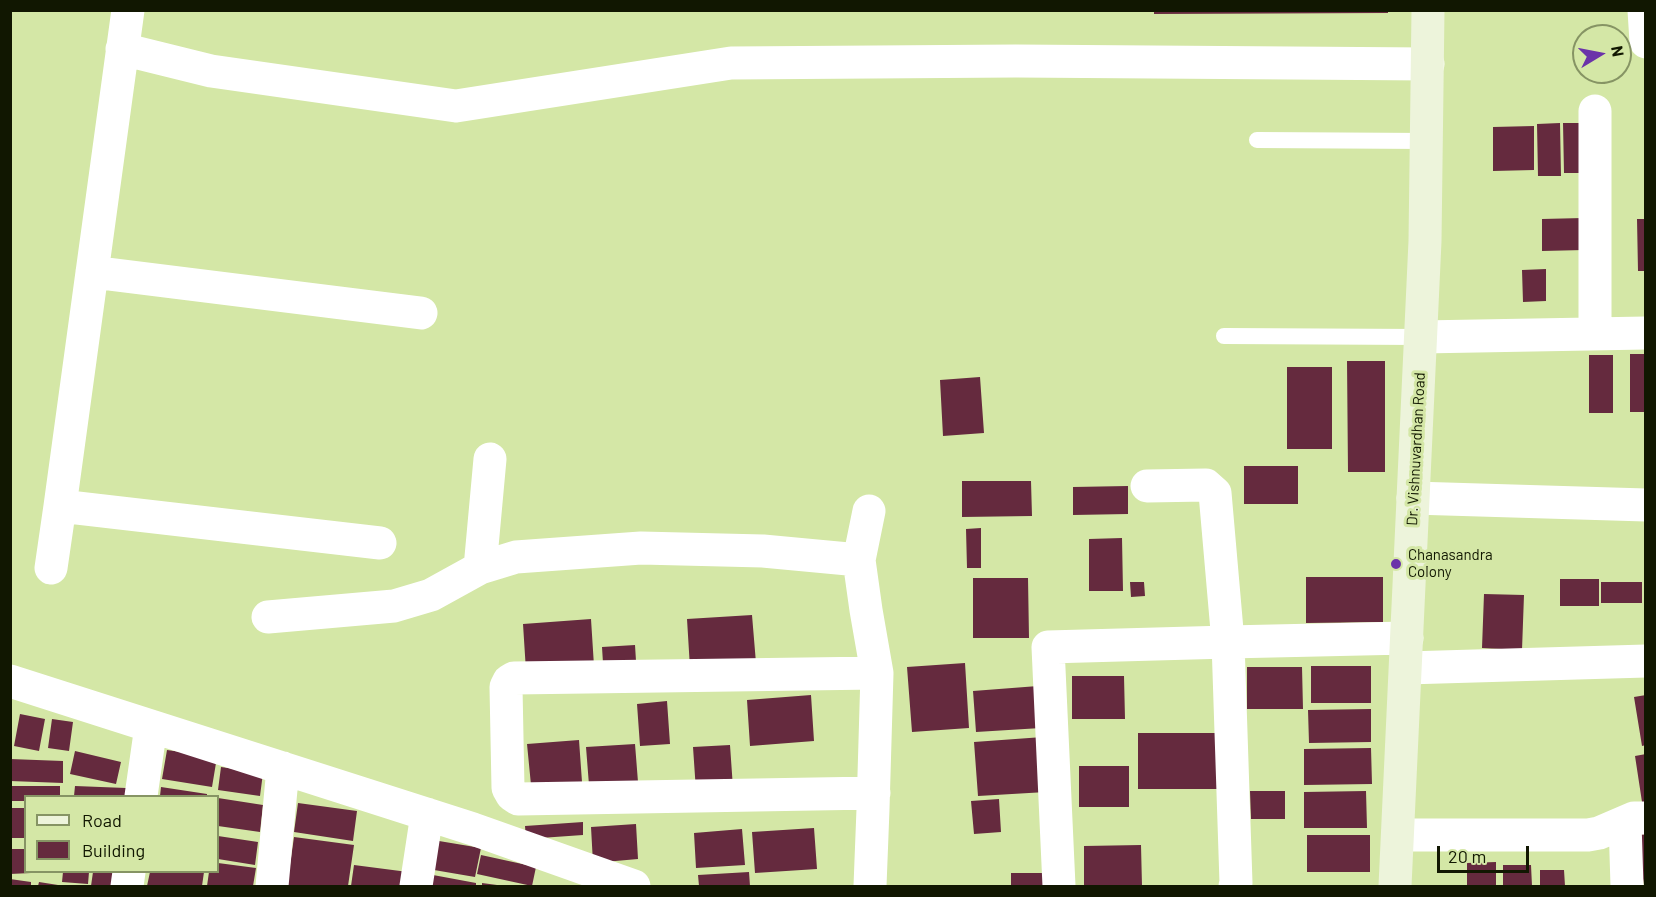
<!DOCTYPE html>
<html>
<head>
<meta charset="utf-8">
<style>
	body { margin:0 }
	#map { position:relative; width:1656px; height:897px; overflow:hidden; background:#d4e7a6; font-family:Barlow,sans-serif }
	canvas { display:block }
	.frame { position:absolute; inset:0; border:12px solid #111701; pointer-events:none }
	.legend { position:absolute; left:24px; top:795px; width:195px; height:78px; box-sizing:border-box; background:#d4e7a6; border:2px solid #869464; margin:0; padding:8px 10px; list-style:none; font-size:18px; color:#111701 }
	.legend li { display:flex; align-items:center; gap:12px; height:30px }
	.legend b { width:30px; border:2px solid #869464 }
	.north { position:absolute; left:1572px; top:24px; width:60px; height:60px; box-sizing:border-box; background:#d4e7a6; border:2px solid #869464; border-radius:50%; rotate:80deg; font-size:16px; font-weight:700; line-height:24px; text-align:center; color:#111701 }
	.north::after { content:''; display:block; margin:auto; width:21px; height:27px; background:#6b33a9; clip-path:polygon(50% 0,100% 100%,50% 72%,0 100%) }
	.scale { position:absolute; left:1437px; top:846px; width:92px; height:27px; box-sizing:border-box; border:3px solid #111701; border-top:0; padding-left:8px; font-size:18px; line-height:21px; white-space:nowrap; color:#111701; -webkit-text-stroke:4px #d4e7a6; paint-order:stroke }
</style>
</head>
<body>
<div id="map">
<canvas width="1656" height="897"></canvas>
<div class="frame"></div>
<ul class="legend">
<li><b style="height:8px;background:#edf4db"></b>Road</li>
<li><b style="height:16px;background:#652a3e"></b>Building</li>
</ul>
<div class="north">N</div>
<div class="scale">20 m</div>
</div>
<script>
const c = document.querySelector('canvas').getContext('2d');
c.lineJoin = 'round';
function fill(path, color) { c.fillStyle = color; c.fill(path, 'evenodd'); }
const poly = rows => new Path2D(rows.map(r => 'M' + r).join(''));
function stroke(path, color, width, dash) { c.strokeStyle = color; c.lineWidth = width; c.lineCap = dash ? 'butt' : 'round'; c.setLineDash(dash || []); c.stroke(path); }
function label(font, color, halo, rows, align = 'center') {
  c.font = font + ' Barlow,sans-serif'; c.lineWidth = 6; c.setLineDash([]); c.textBaseline = 'middle'; c.strokeStyle = halo; c.fillStyle = color; for (const [text, x, y, turn = 0] of rows) {
    c.save(); c.translate(x, y); c.rotate((+turn || 0) * Math.PI / 180); c.textAlign = isNaN(turn) ? turn : align; if (halo) c.strokeText(text, 0, 0); c.fillText(text, 0, 0); c.restore();
  }
}
const building = poly([
	[1154,10,1388,10,1388,13,1154,14],
	[1560,123,1561,176,1538,176,1537,124],
	[1563,123,1593,123,1594,173,1564,173],
	[1534,126,1534,170,1493,171,1493,127],
	[1583,218,1584,250,1542,251,1542,219],
	[1637,219,1646,219,1646,271,1638,271],
	[1546,269,1546,301,1523,302,1522,270],
	[1630,354,1646,354,1646,412,1630,412],
	[1589,355,1613,355,1613,413,1589,413],
	[1347,361,1385,361,1385,472,1348,472],
	[1287,367,1332,367,1332,449,1287,449],
	[980,377,984,433,943,436,940,380],
	[1244,466,1298,466,1298,504,1244,504],
	[962,481,1031,481,1032,516,962,517],
	[1128,486,1128,514,1073,515,1073,487],
	[981,528,981,568,967,568,966,529],
	[1122,538,1123,591,1089,591,1089,539],
	[1306,577,1383,577,1383,622,1306,623],
	[973,578,1028,578,1029,638,973,638],
	[1560,579,1599,579,1599,606,1560,606],
	[1130,582,1144,582,1145,596,1131,597],
	[1601,582,1642,582,1642,603,1601,603],
	[1484,594,1524,595,1522,650,1482,648],
	[752,615,756,663,690,668,687,619],
	[591,619,594,666,526,671,523,624],
	[635,645,636,661,603,663,602,647],
	[965,663,969,728,912,732,907,667],
	[1311,666,1371,666,1371,703,1311,703],
	[1247,667,1302,667,1303,709,1247,709],
	[1072,676,1124,676,1125,719,1072,719],
	[1038,686,1041,728,976,732,973,691],
	[811,695,814,741,750,746,747,700],
	[1646,695,1646,745,1642,746,1634,697],
	[667,701,670,744,640,746,637,704],
	[1371,709,1371,742,1309,743,1308,710],
	[20,714,45,719,39,751,14,746],
	[52,719,73,722,69,751,48,748],
	[1138,733,1218,733,1218,789,1138,789],
	[1043,737,1046,792,978,796,974,742],
	[579,740,582,782,531,785,527,744],
	[635,744,638,782,589,785,586,747],
	[730,745,733,788,696,791,693,747],
	[1371,748,1372,784,1304,785,1304,749],
	[167,750,217,757,212,787,162,779],
	[75,751,121,762,116,784,70,774],
	[1646,754,1646,814,1644,815,1635,756],
	[10,759,63,761,63,783,10,781],
	[1079,766,1129,766,1129,807,1079,807],
	[221,767,263,773,260,796,218,790],
	[10,786,60,786,60,796,26,796,26,801,10,801],
	[75,786,126,788,126,796,74,796],
	[161,787,207,794,207,796,160,796],
	[1250,791,1285,791,1285,819,1251,819],
	[1366,791,1367,828,1304,828,1304,792],
	[218,798,263,805,260,832,218,826],
	[999,799,1001,832,974,834,971,801],
	[298,803,357,811,353,841,294,832],
	[10,808,24,808,24,838,10,838],
	[583,822,583,835,526,839,525,826],
	[636,824,638,859,593,863,591,827],
	[814,828,817,869,755,873,752,832],
	[742,829,745,865,696,868,694,833],
	[1646,834,1646,885,1644,885,1636,835],
	[1307,835,1370,835,1370,872,1307,872],
	[218,836,258,842,255,865,218,859],
	[294,837,354,845,348,886,287,886],
	[439,841,481,848,475,877,434,870],
	[1141,845,1142,886,1084,886,1084,846],
	[10,849,26,849,26,872,31,872,31,873,10,874],
	[481,855,536,867,532,886,477,874],
	[1496,862,1496,886,1467,886,1467,863],
	[218,863,256,868,253,886,207,886,209,872,218,872],
	[354,865,408,872,406,886,351,886],
	[1503,865,1531,865,1532,886,1503,886],
	[1540,870,1564,870,1565,886,1540,886],
	[63,872,89,872,88,884,62,882],
	[93,872,121,872,120,886,91,886],
	[150,872,204,872,202,886,147,886],
	[749,872,750,886,699,886,698,875],
	[1011,873,1050,873,1050,886,1011,886],
	[433,875,476,883,476,886,431,886],
	[10,879,31,882,31,886,10,886],
	[39,882,58,885,58,886,38,886],
	[482,883,497,885,497,886,482,886]
]);
const service = poly([
	[1257,140,1427,141],
	[1224,336,1421,337]
]);
const minor = poly([
	[128,10,60,506,380,543],
	[1644,10,1646,42],
	[122,49,211,71,456,106,731,63,1016,61,1428,64],
	[92,272,421,313],
	[1595,334,1595,111],
	[1421,337,1646,333],
	[1413,498,1646,505],
	[869,511,859,560,866,610,877,673],
	[51,568,60,506],
	[480,568,490,459],
	[268,617,394,606,431,595,480,568,516,557,641,548,763,551,859,560],
	[1406,668,1646,661],
	[10,681,473,829,634,886],
	[141,796,151,726],
	[1625,822,1627,886],
	[1398,835,1588,835,1599,833,1634,818,1646,818],
	[127,886,129,872],
	[272,886,283,768],
	[416,886,427,814],
	[870,886,873,809,877,673,514,678,509,681,506,687,508,788,512,795,518,799,874,793],
	[1059,886,1048,647,1228,642,1215,493,1206,485,1147,486],
	[1235,886,1236,883,1228,642,1407,638]
]);
const secondary = poly([
	[1395,886,1425,241,1428,10]
]);
const markers = [
	[1396,564,6,"#6b33a9"]
];
const streetNames = [
	["Dr. Vishnuvardhan Road",1416,449,-87]
];
const poiNames = [
	["Chanasandra",1408,555],
	["Colony",1408,572]
];
fill(building, '#652a3e');
stroke(service, '#fff', 16);
stroke(minor, '#fff', 33);
stroke(secondary, '#edf4db', 33);
for (const [x, y, r, color] of markers) { const dot = new Path2D(); dot.arc(x, y, r, 0, 2 * Math.PI); c.fillStyle = color; c.fill(dot); stroke(dot, '#d4e7a6', 2); }
label('15px', '#111701', '#d4e7a6', streetNames);
label('15px', '#111701', '#d4e7a6', poiNames, 'left');
</script>
</body>
</html>
